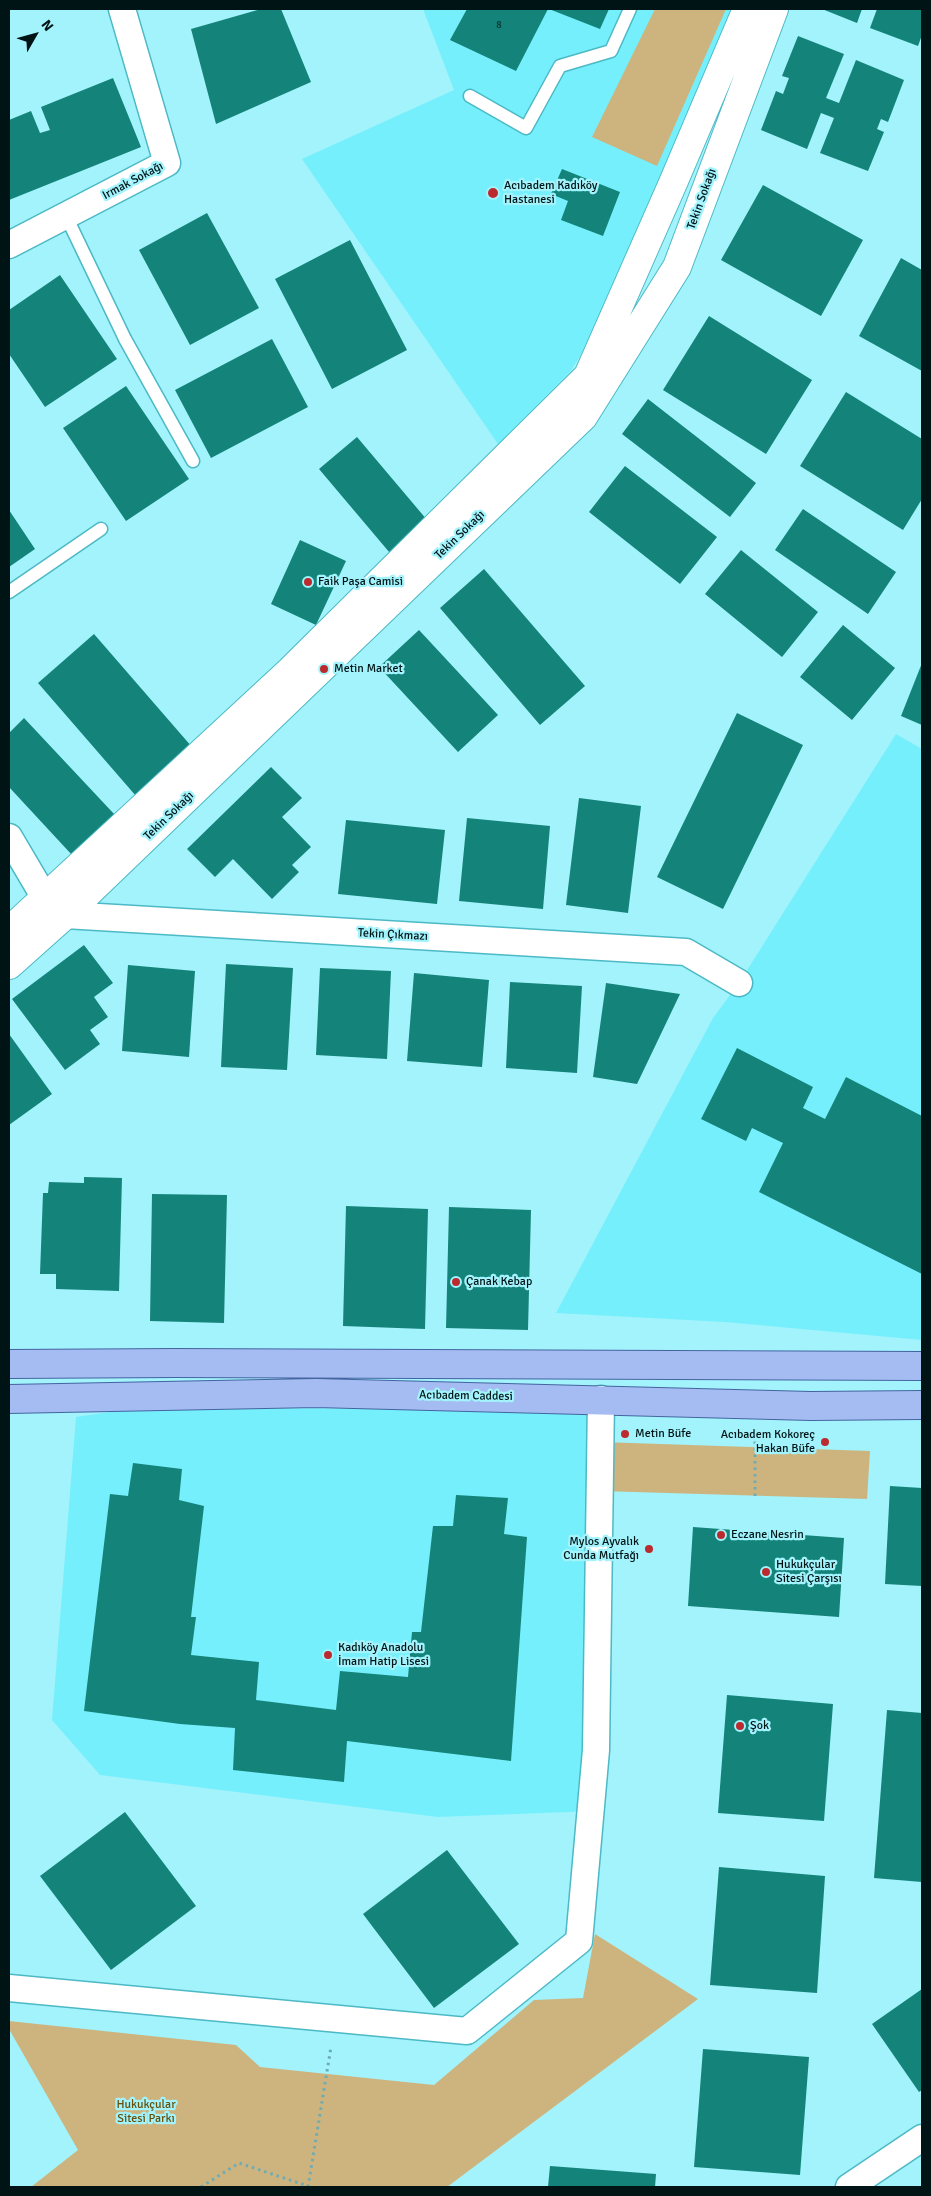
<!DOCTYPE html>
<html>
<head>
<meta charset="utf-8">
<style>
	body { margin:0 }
	#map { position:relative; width:931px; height:2196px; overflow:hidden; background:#a2f3fc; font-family:Signika,sans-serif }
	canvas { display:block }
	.frame { position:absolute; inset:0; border:10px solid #001416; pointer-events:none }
	.north { position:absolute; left:10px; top:10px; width:50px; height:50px; -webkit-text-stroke:4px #a2f3fc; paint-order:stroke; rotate:52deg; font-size:14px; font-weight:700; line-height:20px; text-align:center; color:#001416 }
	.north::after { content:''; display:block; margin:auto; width:18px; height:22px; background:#001416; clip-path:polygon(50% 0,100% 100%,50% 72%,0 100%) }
</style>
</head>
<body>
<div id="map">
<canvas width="931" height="2196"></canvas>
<div class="frame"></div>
<div class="north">N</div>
</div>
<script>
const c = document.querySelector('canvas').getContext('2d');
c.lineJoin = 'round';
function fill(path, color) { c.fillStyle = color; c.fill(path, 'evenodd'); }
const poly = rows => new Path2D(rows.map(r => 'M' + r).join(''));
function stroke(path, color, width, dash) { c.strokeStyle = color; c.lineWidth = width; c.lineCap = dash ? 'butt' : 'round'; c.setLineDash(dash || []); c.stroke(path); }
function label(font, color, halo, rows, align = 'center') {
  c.font = font + ' Signika,sans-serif'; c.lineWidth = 4.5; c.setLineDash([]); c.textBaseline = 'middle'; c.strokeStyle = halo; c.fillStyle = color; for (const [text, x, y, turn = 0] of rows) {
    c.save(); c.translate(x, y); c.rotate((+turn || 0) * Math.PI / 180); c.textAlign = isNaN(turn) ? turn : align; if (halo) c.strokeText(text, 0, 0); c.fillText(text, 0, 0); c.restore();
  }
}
const built = poly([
	[423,9,735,9,605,317,570,372,498,444,302,159,454,90],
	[896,734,922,749,922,1340,725,1322,556,1313,713,1018,739,983],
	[137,1408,602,1409,595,1811,438,1817,100,1775,52,1720,76,1417]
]);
const green = poly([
	[655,9,726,9,657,166,592,137],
	[601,1442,870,1451,867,1499,601,1491],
	[595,1934,698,1999,447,2187,31,2187,78,2150,9,2029,9,2021,236,2045,260,2067,434,2085,534,2000,583,1998]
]);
const building = poly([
	[261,9,281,9,311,82,216,124,191,29],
	[467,9,548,9,516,71,450,40],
	[549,9,609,9,600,29],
	[822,9,862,9,857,23],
	[877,9,922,9,922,35,918,46,870,28],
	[798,36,844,54,826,98,839,103,856,60,904,80,888,122,881,119,877,129,884,132,868,171,820,153,834,118,821,113,807,149,761,130,776,91,783,94,789,78,782,76],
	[113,78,141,147,9,200,9,120,31,111,40,133,50,130,41,107],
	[562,169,620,192,603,236,561,220,568,201,551,194],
	[763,185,863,240,821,316,721,260],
	[207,213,259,308,190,345,139,250],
	[350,240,407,350,332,389,275,279],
	[901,258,922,270,922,371,859,336],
	[60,275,117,359,45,407,9,354,9,310],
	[709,316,812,380,766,454,663,390],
	[272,339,308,407,211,458,175,390],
	[126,386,189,479,126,521,63,428],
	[846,392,922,439,922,499,903,530,800,466],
	[648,399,756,483,730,517,622,434],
	[357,437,433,527,395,559,319,469],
	[625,466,717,537,680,584,589,512],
	[803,509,896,572,868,614,775,550],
	[9,510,35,549,9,567],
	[300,540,346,561,316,625,271,604],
	[741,550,818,612,782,657,705,594],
	[484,569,585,686,540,725,440,608],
	[843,625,895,668,852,720,800,677],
	[419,630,498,715,458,752,379,667],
	[94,634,192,747,136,796,38,683],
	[922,663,922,725,901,716],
	[737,713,803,745,723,909,657,877],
	[24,718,115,815,72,855,9,787,9,733],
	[271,767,302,798,282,817,311,847,292,865,299,872,272,899,233,859,215,877,187,849],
	[579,798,641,806,628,913,566,905],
	[467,818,550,826,543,909,459,901],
	[346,820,445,830,437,904,338,894],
	[84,945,113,983,94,997,108,1017,90,1030,100,1044,65,1070,12,999],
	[226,964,293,968,287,1070,221,1067],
	[128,965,195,971,189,1057,122,1051],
	[320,968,391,971,387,1059,316,1055],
	[414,973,489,980,482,1067,407,1061],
	[510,982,582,986,577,1073,506,1068],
	[606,983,680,994,637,1084,593,1077],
	[9,1034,52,1094,9,1125],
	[737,1048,813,1087,803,1108,825,1119,846,1077,922,1116,922,1274,759,1192,783,1143,752,1128,746,1141,701,1119],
	[84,1177,122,1178,119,1291,56,1289,56,1274,40,1274,43,1193,48,1193,49,1182,84,1183],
	[152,1194,227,1195,224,1323,150,1321],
	[346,1206,428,1209,425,1329,343,1326],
	[449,1207,531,1210,528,1330,446,1328],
	[133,1463,182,1469,179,1500,204,1506,191,1617,196,1617,191,1655,259,1662,256,1700,336,1710,340,1671,408,1677,412,1632,421,1632,433,1526,453,1526,456,1495,508,1498,504,1534,527,1537,511,1761,347,1741,344,1782,233,1770,235,1728,180,1724,84,1711,110,1494,128,1496],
	[890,1486,922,1488,922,1586,885,1584],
	[693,1527,844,1538,839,1617,688,1606],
	[727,1695,833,1704,824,1821,718,1813],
	[887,1710,922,1713,922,1882,874,1878],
	[125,1812,196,1906,111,1970,40,1876],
	[447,1850,519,1944,434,2008,363,1914],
	[719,1867,825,1876,817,1993,710,1985],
	[922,1989,922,2090,919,2092,872,2024],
	[703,2049,809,2057,800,2175,694,2167],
	[550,2166,656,2174,655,2187,548,2187]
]);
const path = poly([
	[755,1496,755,1435],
	[201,2187,239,2163,308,2186],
	[308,2187,331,2047]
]);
const lane = poly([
	[470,96,526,128,560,66,611,51,630,9],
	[66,216,125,339,193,461],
	[9,592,101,529]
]);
const street = poly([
	[9,245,167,163,122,9],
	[9,837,45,898,65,915,686,952,739,983],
	[9,1988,467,2031,579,1941,596,1750,601,1399],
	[849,2187,922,2138]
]);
const secondary = poly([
	[9,931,290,671,588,376,673,183,747,9],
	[9,965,65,915,583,417,677,267,774,9]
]);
const primary = poly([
	[9,1364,175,1363,922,1366],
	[9,1399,316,1393,811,1406,922,1405]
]);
const markers = [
	[493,193,6,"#ba2a2e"],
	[308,582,5,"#ba2a2e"],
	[324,669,5,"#ba2a2e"],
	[456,1282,5,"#ba2a2e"],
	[625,1434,5,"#ba2a2e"],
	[825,1442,5,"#ba2a2e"],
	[721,1535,5,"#ba2a2e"],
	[649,1549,5,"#ba2a2e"],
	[766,1572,5,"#ba2a2e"],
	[328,1655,5,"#ba2a2e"],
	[740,1726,5,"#ba2a2e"]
];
const numberNames = [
	["8",499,25]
];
const streetNames = [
	["Irmak Sokağı",133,181,-28],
	["Tekin Sokağı",702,199,-70],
	["Tekin Sokağı",460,535,-44],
	["Tekin Sokağı",169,816,-44],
	["Tekin Çıkmazı",393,935,3],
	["Acıbadem Caddesi",466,1396,1]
];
const poiNames = [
	["Acıbadem Kadıköy",504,186],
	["Hastanesi",504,200],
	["Faik Paşa Camisi",318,582],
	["Metin Market",334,669],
	["Çanak Kebap",466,1282],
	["Metin Büfe",635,1434],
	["Acıbadem Kokoreç",815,1435,"right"],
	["Hakan Büfe",815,1449,"right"],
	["Eczane Nesrin",731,1535],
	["Mylos Ayvalık",639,1542,"right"],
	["Cunda Mutfağı",639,1556,"right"],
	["Hukukçular",776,1565],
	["Sitesi Çarşısı",776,1579],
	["Kadıköy Anadolu",338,1648],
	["İmam Hatip Lisesi",338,1662],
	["Şok",750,1726]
];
const parkNames = [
	["Hukukçular",146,2105],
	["Sitesi Parkı",146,2119]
];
fill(built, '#76effc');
fill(green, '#cdb47f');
fill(building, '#148379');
stroke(lane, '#4cb9c5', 15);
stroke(street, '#4cb9c5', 29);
stroke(secondary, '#4cb9c5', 30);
stroke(primary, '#4464a0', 30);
stroke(path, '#6eabb2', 3, [2.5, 4]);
stroke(lane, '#fff', 12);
stroke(street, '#fff', 26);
stroke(secondary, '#fff', 28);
stroke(primary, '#a4bcf2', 28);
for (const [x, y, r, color] of markers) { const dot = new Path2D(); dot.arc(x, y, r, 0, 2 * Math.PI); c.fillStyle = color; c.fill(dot); stroke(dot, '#a2f3fc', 2); }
label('10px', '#05302f', null, numberNames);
label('12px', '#001416', '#a2f3fc', streetNames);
label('12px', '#001416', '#a2f3fc', poiNames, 'left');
label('12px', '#684e06', '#a2f3fc', parkNames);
</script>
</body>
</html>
